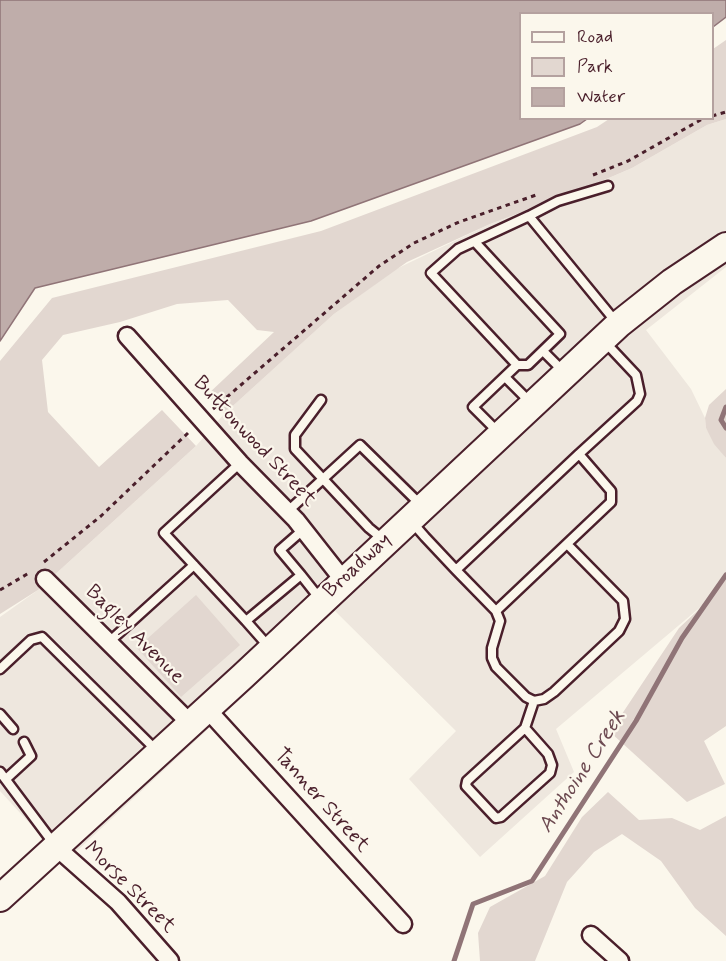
<!DOCTYPE html>
<html>
<head>
<meta charset="utf-8">
<style>
	body { margin:0 }
	#map { position:relative; width:726px; height:961px; overflow:hidden; background:#fbf7ec; font-family:Mynerve,sans-serif }
	canvas { display:block }
	.legend { position:absolute; left:519px; top:12px; width:195px; height:108px; box-sizing:border-box; background:#fbf7ec; border:2px solid #b4a19f; margin:0; padding:8px 10px; list-style:none; font-size:18px; color:#4a1f2b }
	.legend li { display:flex; align-items:center; gap:12px; height:30px }
	.legend b { width:30px; border:2px solid #b4a19f }
</style>
</head>
<body>
<div id="map">
<canvas width="726" height="961"></canvas>
<ul class="legend">
<li><b style="height:8px;background:#fbf7ec"></b>Road</li>
<li><b style="height:16px;background:#e2d7d0"></b>Park</li>
<li><b style="height:16px;background:#bfadaa"></b>Water</li>
</ul>
</div>
<script>
const c = document.querySelector('canvas').getContext('2d');
c.lineJoin = 'round';
function fill(path, color) { c.fillStyle = color; c.fill(path, 'evenodd'); }
const poly = rows => new Path2D(rows.map(r => 'M' + r).join(''));
function stroke(path, color, width, dash) { c.strokeStyle = color; c.lineWidth = width; c.lineCap = dash ? 'butt' : 'round'; c.setLineDash(dash || []); c.stroke(path); }
function label(font, color, halo, rows, align = 'center') {
  c.font = font + ' Mynerve,sans-serif'; c.lineWidth = 4.5; c.setLineDash([]); c.textBaseline = 'middle'; c.strokeStyle = halo; c.fillStyle = color; for (const [text, x, y, turn = 0] of rows) {
    c.save(); c.translate(x, y); c.rotate((+turn || 0) * Math.PI / 180); c.textAlign = isNaN(turn) ? turn : align; if (halo) c.strokeText(text, 0, 0); c.fillText(text, 0, 0); c.restore();
  }
}
const built = poly([
	[726,119,726,267,646,330,691,389,705,418,706,428,726,458,726,576,710,599,556,729,574,772,480,857,409,779,456,731,335,611,65,862,0,791,0,617,38,590,196,446,224,414,334,314,394,270,490,224,576,192,632,168,707,125]
]);
const green = poly([
	[726,40,726,119,707,125,632,168,576,192,490,224,407,262,334,314,224,414,207,395,274,332,257,330,228,300,177,304,120,322,63,335,42,360,48,412,99,467,162,410,196,446,38,590,0,614,0,361,52,298,321,231,597,127,609,119,712,118,713,49],
	[726,389,726,458,714,444,706,428,705,418,709,405],
	[726,576,726,726,704,741,725,784,687,802,610,732,679,628,710,599],
	[196,595,240,645,181,697,137,648],
	[608,792,639,820,672,818,700,830,726,816,726,936,695,908,661,861,622,834,594,852,567,882,535,961,480,961,478,933,490,907,545,876,582,817]
]);
const water = poly([
	[0,0,726,0,726,17,713,27,712,14,520,14,520,118,587,119,580,124,311,221,35,288,0,341,0,0]
]);
const stream = poly([
	[726,407,721,420,726,428],
	[454,961,473,904,532,881,636,721,682,638,726,575]
]);
const path = poly([
	[712,116,726,112],
	[593,175,628,161,704,118],
	[213,409,379,266,414,243,459,222,536,195],
	[44,562,101,516,189,432],
	[0,590,29,573]
]);
const lane = poly([
	[529,216,558,201,608,186],
	[475,242,560,334,528,365,517,365],
	[543,351,564,372],
	[505,377,530,402],
	[321,400,295,435,295,449,369,528,385,541],
	[499,433,473,407,517,365,431,273,458,249,529,216,616,322],
	[579,454,637,401,640,394,636,375,604,341],
	[240,463,164,533,246,621],
	[288,511,360,445,422,506],
	[411,521,425,537,456,570,496,611,611,502,611,491,579,454,456,570],
	[301,575,280,550,304,529],
	[496,611,500,621,492,648,492,658,496,667,526,697,534,701,544,699,554,692,619,631,625,619,623,601,567,544],
	[109,642,194,565],
	[269,647,246,621,301,575,320,599],
	[0,669,31,640,42,637,156,750],
	[0,714,13,729],
	[525,728,548,754,552,765,550,773,501,817,496,818,466,786,467,781,525,728,534,701],
	[0,772,54,844],
	[6,779,31,756,24,742]
]);
const street = poly([
	[127,336,240,463,296,520,344,581],
	[45,579,190,723],
	[206,708,403,924],
	[56,847,118,902,170,961],
	[591,935,620,961]
]);
const primary = poly([
	[0,898,243,676,619,324,672,282,726,246]
]);
const streetNames = [
	["Buttonwood Street",254,442,47],
	["Broadway",358,566,-43],
	["Bagley Avenue",134,635,45],
	["Tanner Street",321,801,48],
	["Morse Street",129,888,45]
];
const waterNames = [
	["Anthoine Creek",583,772,-57]
];
fill(built, '#eee7de');
fill(green, '#e2d7d0');
fill(water, '#bfadaa');
stroke(water, '#907477', 1.5);
stroke(stream, '#907477', 5);
stroke(lane, '#4a1f2b', 13);
stroke(street, '#4a1f2b', 21);
stroke(primary, '#4a1f2b', 30);
stroke(path, '#4a1f2b', 3, [4.5, 4.5]);
stroke(lane, '#fbf7ec', 8);
stroke(street, '#fbf7ec', 16);
stroke(primary, '#fbf7ec', 26);
label('21px', '#4a1f2b', '#fbf7ec', streetNames);
label('italic 22px', '#6d4a51', '#fbf7ec', waterNames);
</script>
</body>
</html>
